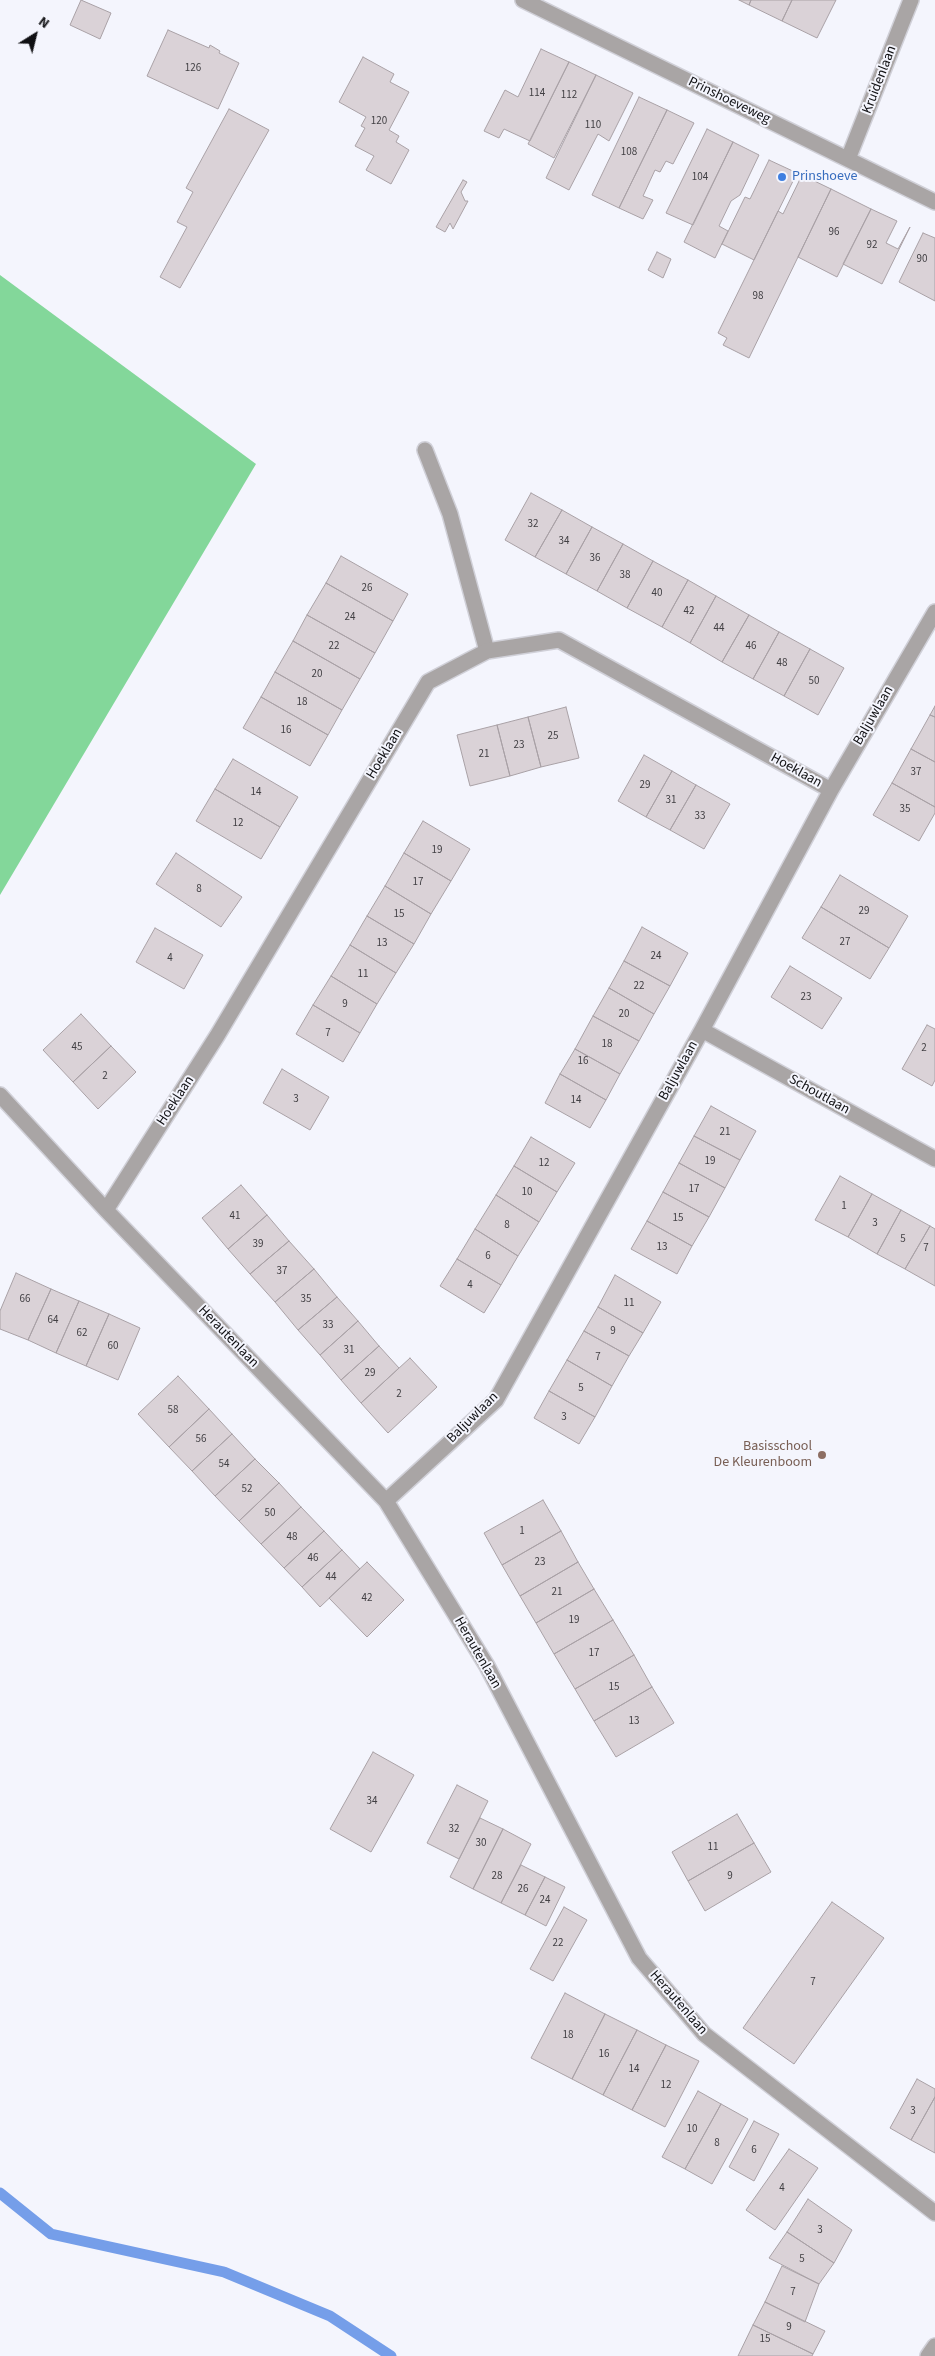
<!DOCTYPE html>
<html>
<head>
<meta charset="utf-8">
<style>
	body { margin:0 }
	#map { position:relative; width:935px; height:2356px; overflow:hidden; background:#f4f5fd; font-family:"Source Sans 3",sans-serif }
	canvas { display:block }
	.north { position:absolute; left:10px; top:10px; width:50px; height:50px; -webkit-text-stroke:4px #f4f5fd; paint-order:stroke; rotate:36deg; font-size:14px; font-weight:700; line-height:20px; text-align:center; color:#101013 }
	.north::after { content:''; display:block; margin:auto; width:18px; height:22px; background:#101013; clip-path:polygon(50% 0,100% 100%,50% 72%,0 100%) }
</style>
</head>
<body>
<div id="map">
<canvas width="935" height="2356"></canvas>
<div class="north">N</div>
</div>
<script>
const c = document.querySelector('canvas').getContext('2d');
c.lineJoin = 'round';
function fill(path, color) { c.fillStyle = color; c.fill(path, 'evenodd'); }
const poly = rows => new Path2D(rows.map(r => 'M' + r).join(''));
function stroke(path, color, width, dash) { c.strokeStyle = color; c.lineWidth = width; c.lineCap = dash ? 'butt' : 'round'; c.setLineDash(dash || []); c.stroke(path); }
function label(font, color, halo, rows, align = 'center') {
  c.font = font + ' "Source Sans 3",sans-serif'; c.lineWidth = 4; c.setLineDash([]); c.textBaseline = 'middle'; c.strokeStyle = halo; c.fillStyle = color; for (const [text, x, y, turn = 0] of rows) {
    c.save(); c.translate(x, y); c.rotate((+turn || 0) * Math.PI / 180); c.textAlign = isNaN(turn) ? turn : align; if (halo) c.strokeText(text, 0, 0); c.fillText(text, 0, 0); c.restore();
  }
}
const forest = poly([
	[0,275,256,464,0,895]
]);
const stream = poly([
	[0,2193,51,2234,224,2272,330,2316,391,2356]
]);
const building = poly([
	[81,0,111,13,100,39,70,25,81,0],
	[739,0,751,0,749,5,739,0],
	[751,0,792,0,782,21,749,5,751,0],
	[792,0,836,0,817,38,782,21,792,0],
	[168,30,209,48,210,45,220,51,219,53,239,63,218,109,147,76,168,30],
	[541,49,569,62,530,141,504,129,499,138,484,131,505,90,518,97,541,49],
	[363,57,394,74,390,82,409,92,389,130,399,136,396,142,409,150,391,184,366,170,374,156,355,146,365,128,361,126,366,117,339,102,363,57],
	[569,62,596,75,554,158,528,144,569,62],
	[596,75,633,93,609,141,598,134,569,190,546,178,596,75],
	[639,97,667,110,619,208,592,195,639,97],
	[229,109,269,130,180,288,160,277,187,227,177,222,193,192,186,188,229,109],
	[667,110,694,123,673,164,666,161,660,172,655,170,643,196,653,200,643,219,619,208,667,110],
	[707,129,733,142,693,225,666,213,707,129],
	[733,142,759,155,740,195,731,201,719,226,728,231,715,258,684,242,733,142],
	[769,160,797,173,754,260,722,244,745,197,750,199,769,160],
	[802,175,831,189,749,358,723,345,727,338,718,333,778,211,783,214,802,175],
	[463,180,467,182,461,192,465,201,468,201,453,229,450,223,445,232,436,227,463,180],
	[831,189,871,209,837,277,798,257,831,189],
	[871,209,897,221,886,243,898,249,910,227,882,284,843,264,871,209],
	[923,233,935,238,935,301,899,282,923,233],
	[657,252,671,259,663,278,648,270,657,252],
	[531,493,562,510,535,557,505,540,531,493],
	[562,510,592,527,566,574,535,557,562,510],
	[592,527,623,544,597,591,566,574,592,527],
	[623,544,653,561,627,608,597,591,623,544],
	[341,556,408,594,393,621,326,583,341,556],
	[653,561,688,580,662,627,627,608,653,561],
	[688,580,716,596,690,643,662,627,688,580],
	[326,583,393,621,375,653,307,615,326,583],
	[716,596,749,615,722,662,690,643,716,596],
	[307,615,375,653,360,679,293,641,307,615],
	[749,615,779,632,753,679,722,662,749,615],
	[779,632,810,649,784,696,753,679,779,632],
	[293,641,360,679,342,710,275,672,293,641],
	[810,649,844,668,818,715,784,696,810,649],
	[275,672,342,710,328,735,261,697,275,672],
	[261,697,328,735,310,766,243,728,261,697],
	[935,706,935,717,930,715,935,706],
	[566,707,579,758,541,767,528,717,566,707],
	[930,715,935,717,935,762,911,749,930,715],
	[528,717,541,767,510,776,497,725,528,717],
	[497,725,510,776,470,786,457,735,497,725],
	[911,749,935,762,935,807,892,783,911,749],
	[644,755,672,771,646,817,618,801,644,755],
	[233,759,298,797,280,827,215,789,233,759],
	[672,771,696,785,670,830,646,817,672,771],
	[892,783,935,807,935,813,919,841,873,815,892,783],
	[696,785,730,804,704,849,670,830,696,785],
	[215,789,280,827,261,859,196,821,215,789],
	[423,821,470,849,451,881,404,853,423,821],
	[176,853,242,897,221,927,156,884,176,853],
	[404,853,451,881,431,914,385,886,404,853],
	[840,875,908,916,889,948,821,907,840,875],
	[385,886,431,914,414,944,367,916,385,886],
	[821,907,889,948,870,979,802,938,821,907],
	[367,916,414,944,396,973,350,945,367,916],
	[642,927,688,953,670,986,624,961,642,927],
	[155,928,203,955,184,989,136,962,155,928],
	[350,945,396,973,377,1004,331,976,350,945],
	[624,961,670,986,654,1014,609,988,624,961],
	[790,966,842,998,822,1029,771,997,790,966],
	[331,976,377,1004,360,1033,313,1005,331,976],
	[609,988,654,1014,639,1041,593,1016,609,988],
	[313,1005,360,1033,343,1062,296,1034,313,1005],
	[81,1014,111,1046,73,1082,43,1050,81,1014],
	[593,1016,639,1041,620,1074,575,1049,593,1016],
	[927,1025,935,1029,935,1080,932,1086,902,1069,927,1025],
	[111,1046,136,1072,98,1109,73,1082,111,1046],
	[575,1049,620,1074,606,1100,560,1074,575,1049],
	[282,1069,329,1097,310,1130,263,1103,282,1069],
	[560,1074,606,1100,590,1128,545,1103,560,1074],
	[711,1106,756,1131,740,1160,694,1136,711,1106],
	[694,1136,740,1160,725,1188,679,1163,694,1136],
	[531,1137,575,1163,557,1192,514,1166,531,1137],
	[679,1163,725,1188,709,1217,663,1192,679,1163],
	[514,1166,557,1192,539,1222,496,1195,514,1166],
	[840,1176,872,1194,848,1237,815,1220,840,1176],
	[241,1185,267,1215,228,1249,202,1218,241,1185],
	[663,1192,709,1217,692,1246,647,1221,663,1192],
	[872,1194,901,1210,877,1254,848,1237,872,1194],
	[496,1195,539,1222,518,1256,475,1229,496,1195],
	[901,1210,930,1226,905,1269,877,1254,901,1210],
	[267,1215,289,1241,250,1274,228,1249,267,1215],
	[647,1221,692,1246,677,1274,631,1249,647,1221],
	[930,1226,935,1229,935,1286,905,1269,930,1226],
	[475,1229,518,1256,501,1285,457,1259,475,1229],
	[289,1241,314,1269,275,1302,250,1274,289,1241],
	[457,1259,501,1285,484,1313,440,1286,457,1259],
	[314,1269,337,1297,298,1330,275,1302,314,1269],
	[16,1273,51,1289,28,1340,0,1329,0,1311,16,1273],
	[615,1275,661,1302,643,1333,598,1307,615,1275],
	[51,1289,79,1301,56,1353,28,1340,51,1289],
	[337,1297,358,1321,320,1355,298,1330,337,1297],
	[79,1301,109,1314,86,1366,56,1353,79,1301],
	[598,1307,643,1333,629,1356,584,1331,598,1307],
	[109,1314,140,1328,118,1380,86,1366,109,1314],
	[358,1321,379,1346,341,1380,320,1355,358,1321],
	[584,1331,629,1356,612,1386,567,1360,584,1331],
	[379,1346,399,1368,361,1403,341,1380,379,1346],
	[410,1358,437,1387,388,1433,361,1403,410,1358],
	[567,1360,612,1386,595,1417,549,1391,567,1360],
	[178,1376,209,1409,169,1447,138,1414,178,1376],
	[549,1391,595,1417,579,1444,534,1418,549,1391],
	[209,1409,232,1434,192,1471,169,1447,209,1409],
	[232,1434,255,1459,215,1496,192,1471,232,1434],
	[255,1459,279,1483,239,1521,215,1496,255,1459],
	[279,1483,301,1507,261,1544,239,1521,279,1483],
	[543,1500,561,1531,502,1565,484,1533,543,1500],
	[301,1507,324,1531,284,1568,261,1544,301,1507],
	[324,1531,342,1550,302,1587,284,1568,324,1531],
	[561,1531,578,1562,520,1596,502,1565,561,1531],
	[342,1550,360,1569,320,1607,302,1587,342,1550],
	[367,1562,404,1600,367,1637,329,1598,367,1562],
	[578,1562,594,1589,536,1623,520,1596,578,1562],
	[594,1589,613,1620,554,1654,536,1623,594,1589],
	[613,1620,634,1655,575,1689,554,1654,613,1620],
	[634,1655,652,1687,594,1721,575,1689,634,1655],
	[652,1687,674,1723,616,1757,594,1721,652,1687],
	[373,1752,414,1775,371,1852,330,1829,373,1752],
	[457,1785,488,1801,459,1859,427,1843,457,1785],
	[737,1814,754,1843,688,1881,672,1852,737,1814],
	[480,1818,503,1829,473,1889,450,1877,480,1818],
	[503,1829,531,1844,501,1903,473,1889,503,1829],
	[754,1843,771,1872,705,1911,688,1881,754,1843],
	[521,1865,545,1877,525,1915,501,1903,521,1865],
	[545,1877,565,1887,546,1926,525,1915,545,1877],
	[832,1902,884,1938,794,2064,743,2028,832,1902],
	[564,1907,587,1920,553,1981,530,1969,564,1907],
	[565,1993,605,2014,572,2079,531,2058,565,1993],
	[605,2014,637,2030,603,2095,572,2079,605,2014],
	[637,2030,666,2045,632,2110,603,2095,637,2030],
	[666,2045,699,2061,665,2127,632,2110,666,2045],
	[917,2079,935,2089,935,2097,911,2140,890,2128,917,2079],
	[698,2091,721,2104,685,2169,662,2157,698,2091],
	[935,2097,935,2153,911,2140,935,2097],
	[721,2104,748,2119,712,2184,685,2169,721,2104],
	[754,2121,779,2134,754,2181,729,2167,754,2121],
	[789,2149,818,2168,775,2230,746,2210,789,2149],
	[808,2199,852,2230,834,2263,787,2232,808,2199],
	[787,2232,834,2263,819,2284,769,2258,787,2232],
	[782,2266,819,2284,805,2322,765,2302,782,2266],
	[765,2302,825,2331,813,2354,753,2325,765,2302],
	[753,2325,813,2354,812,2356,738,2356,753,2325]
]);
const service = poly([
	[425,450,450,514,487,651]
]);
const minor = poly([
	[523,0,935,202],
	[848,159,911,0],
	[702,1030,935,1159],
	[0,1095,106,1210,386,1501,487,1666,639,1958,704,2034,935,2213],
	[106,1210,217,1036,428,682,487,651,559,640,831,790],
	[386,1501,496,1400,702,1030,831,790,935,612],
	[928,2356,935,2346]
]);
const markers = [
	[782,177,5,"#3f7fe0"],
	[822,1455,5,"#8d6e63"]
];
const numberNames = [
	["126",193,69],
	["114",537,94],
	["112",569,96],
	["120",379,122],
	["110",593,126],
	["108",629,153],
	["104",700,178],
	["96",834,233],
	["92",872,246],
	["90",922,260],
	["98",758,297],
	["32",533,525],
	["34",564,542],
	["36",595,559],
	["38",625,576],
	["26",367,589],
	["40",657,594],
	["42",689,612],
	["24",350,618],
	["44",719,629],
	["22",334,647],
	["46",751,647],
	["48",782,664],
	["20",317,675],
	["50",814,682],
	["18",302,703],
	["16",286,731],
	["25",553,737],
	["23",519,746],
	["21",484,755],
	["37",916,773],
	["29",645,786],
	["14",256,793],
	["31",671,801],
	["35",905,810],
	["33",700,817],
	["12",238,824],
	["19",437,851],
	["17",418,883],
	["8",199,890],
	["29",864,912],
	["15",399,915],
	["27",845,943],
	["13",382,944],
	["24",656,957],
	["4",170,959],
	["11",363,975],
	["22",639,987],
	["23",806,998],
	["9",345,1005],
	["20",624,1015],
	["7",328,1034],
	["18",607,1045],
	["45",77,1048],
	["2",924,1049],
	["16",583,1062],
	["2",105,1077],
	["3",296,1100],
	["14",576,1101],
	["21",725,1133],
	["19",710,1162],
	["12",544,1164],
	["17",694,1190],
	["10",527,1193],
	["1",844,1207],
	["41",235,1217],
	["15",678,1219],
	["3",875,1224],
	["8",507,1226],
	["5",903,1240],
	["39",258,1245],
	["13",662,1248],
	["7",926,1249],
	["6",488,1257],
	["37",282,1272],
	["4",470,1286],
	["66",25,1300],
	["35",306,1300],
	["11",629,1304],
	["64",53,1321],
	["33",328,1326],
	["9",613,1332],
	["62",82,1334],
	["60",113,1347],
	["31",349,1351],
	["7",598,1358],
	["29",370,1374],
	["5",581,1389],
	["2",399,1395],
	["58",173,1411],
	["3",564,1418],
	["56",201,1440],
	["54",224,1465],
	["52",247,1490],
	["50",270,1514],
	["1",522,1532],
	["48",292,1538],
	["46",313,1559],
	["23",540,1563],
	["44",331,1578],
	["21",557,1593],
	["42",367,1599],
	["19",574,1621],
	["17",594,1654],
	["15",614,1688],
	["13",634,1722],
	["34",372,1802],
	["32",454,1830],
	["30",481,1844],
	["11",713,1848],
	["28",497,1877],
	["9",730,1877],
	["26",523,1890],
	["24",545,1901],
	["22",558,1944],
	["7",813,1983],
	["18",568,2036],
	["16",604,2055],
	["14",634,2070],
	["12",666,2086],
	["3",913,2112],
	["10",692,2130],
	["8",717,2144],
	["6",754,2151],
	["4",782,2189],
	["3",820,2231],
	["5",802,2260],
	["7",793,2293],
	["9",789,2328],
	["15",765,2340]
];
const streetNames = [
	["Kruidenlaan",880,80,-69],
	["Prinshoeveweg",729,101,26],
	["Baljuwlaan",874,716,-60],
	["Hoeklaan",385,754,-59],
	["Hoeklaan",796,771,29],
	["Baljuwlaan",679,1071,-61],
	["Schoutlaan",819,1095,29],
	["Hoeklaan",176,1101,-57],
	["Herautenlaan",228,1337,46],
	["Baljuwlaan",473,1418,-45],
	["Herautenlaan",477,1653,60],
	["Herautenlaan",678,2003,49]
];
const shopNames = [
	["Prinshoeve",792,177]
];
const educationNames = [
	["Basisschool",812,1447],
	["De Kleurenboom",812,1463]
];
fill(forest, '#83d79a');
stroke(stream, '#759ee9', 11);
fill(building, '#dad2d7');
stroke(building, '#a9a1a6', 1);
stroke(service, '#d0d0d8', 18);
stroke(minor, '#d0d0d8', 18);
stroke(service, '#a9a5a5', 15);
stroke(minor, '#a9a5a5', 15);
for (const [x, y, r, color] of markers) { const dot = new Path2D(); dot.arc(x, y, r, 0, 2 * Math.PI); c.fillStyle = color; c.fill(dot); stroke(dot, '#f4f5fd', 2); }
label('11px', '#424044', null, numberNames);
label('14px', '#101013', '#f4f5fd', streetNames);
label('14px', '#366cbe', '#f4f5fd', shopNames, 'left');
label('14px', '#785e54', '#f4f5fd', educationNames, 'right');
</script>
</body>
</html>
